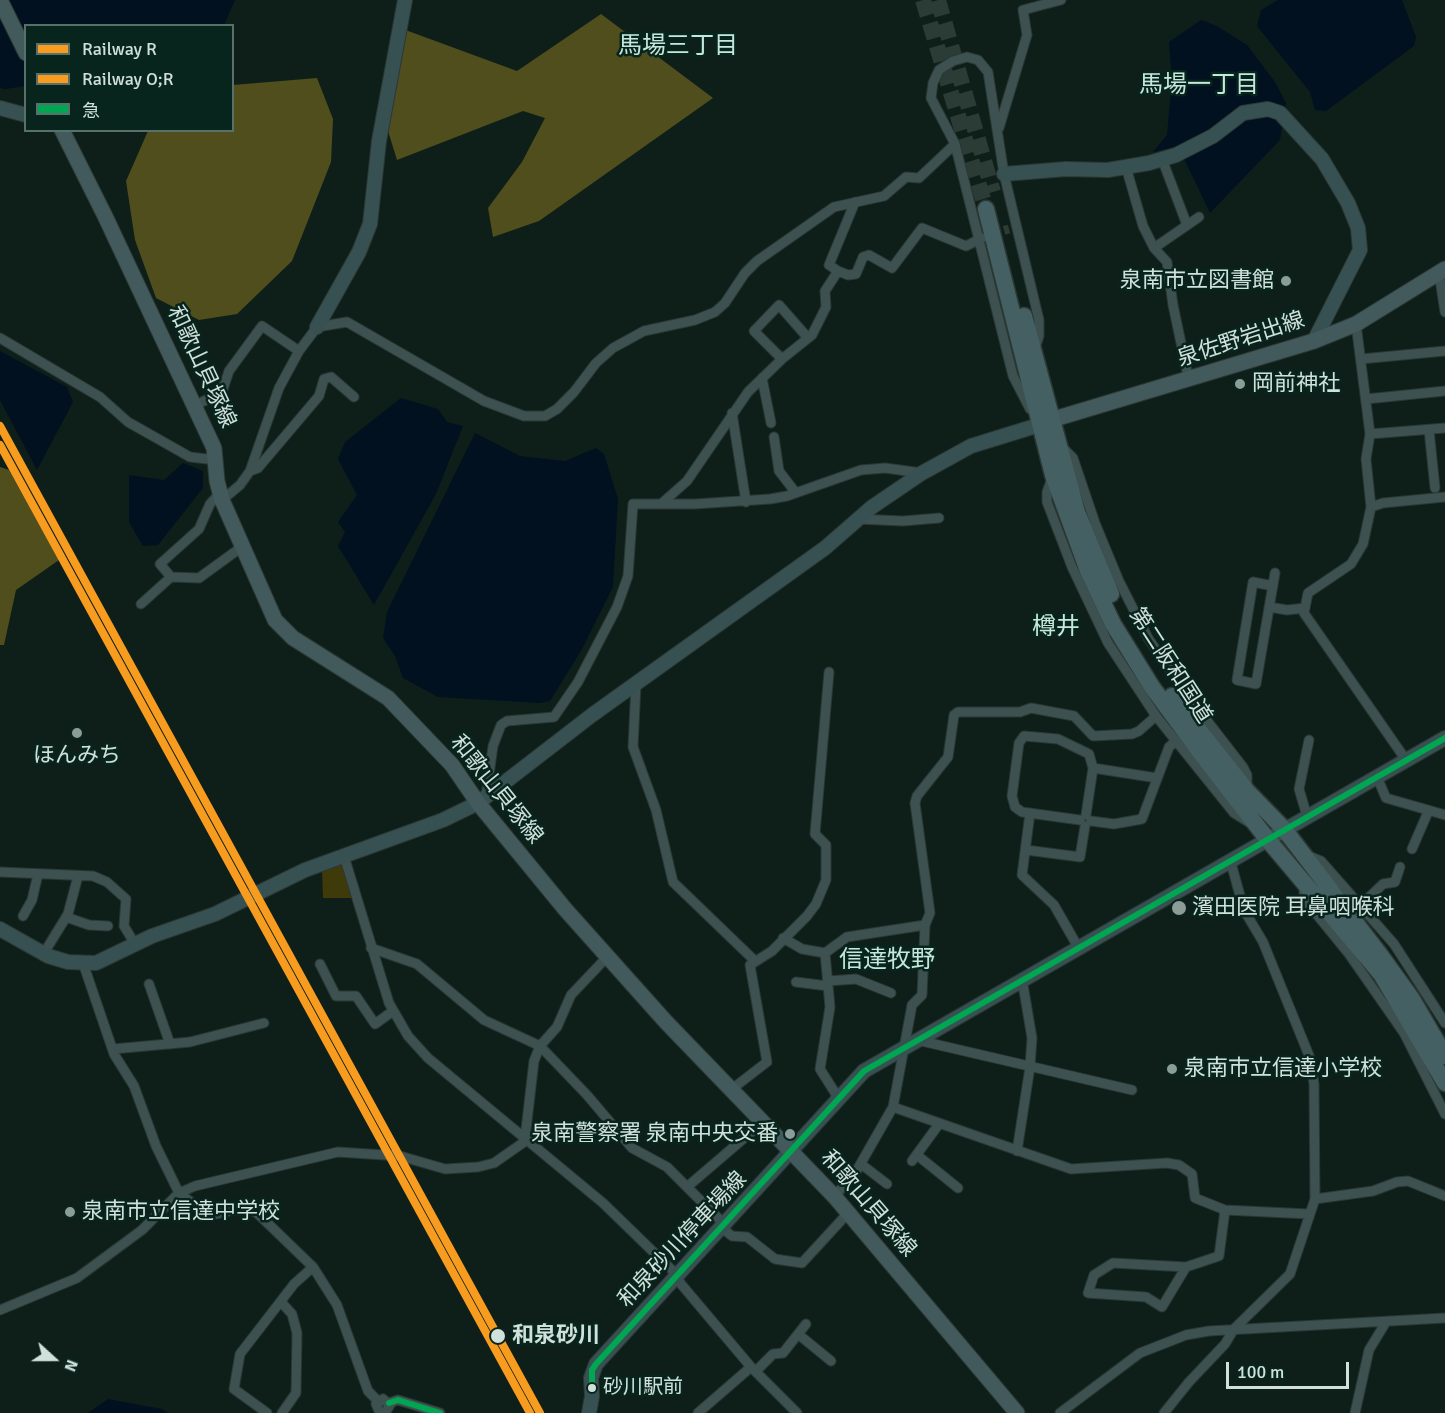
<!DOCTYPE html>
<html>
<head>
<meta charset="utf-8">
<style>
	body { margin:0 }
	#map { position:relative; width:1445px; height:1413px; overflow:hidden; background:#0e1f1a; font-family:Signika,"Noto Sans JP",sans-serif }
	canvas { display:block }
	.legend { position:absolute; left:24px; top:24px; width:210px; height:108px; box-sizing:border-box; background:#08251d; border:2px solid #587069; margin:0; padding:8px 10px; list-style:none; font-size:18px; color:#d0e0da }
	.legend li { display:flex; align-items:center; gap:12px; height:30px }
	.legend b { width:30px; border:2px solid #587069 }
	.north { position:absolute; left:24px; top:1329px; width:60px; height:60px; -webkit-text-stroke:4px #08251d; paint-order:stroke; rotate:111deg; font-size:16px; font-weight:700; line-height:24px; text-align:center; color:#d0e0da }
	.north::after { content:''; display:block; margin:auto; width:21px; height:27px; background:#d0e0da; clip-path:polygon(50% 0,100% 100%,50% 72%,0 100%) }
	.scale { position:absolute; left:1226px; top:1362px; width:123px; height:27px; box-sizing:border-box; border:3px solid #d0e0da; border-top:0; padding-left:8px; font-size:18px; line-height:21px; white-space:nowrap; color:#d0e0da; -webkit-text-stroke:4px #08251d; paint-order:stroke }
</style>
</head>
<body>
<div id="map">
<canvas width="1445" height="1413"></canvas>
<ul class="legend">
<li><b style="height:8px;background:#f79c1f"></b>Railway R</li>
<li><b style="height:8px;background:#f79c1f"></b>Railway O;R</li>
<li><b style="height:8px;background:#00a651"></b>急</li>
</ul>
<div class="north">N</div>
<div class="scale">100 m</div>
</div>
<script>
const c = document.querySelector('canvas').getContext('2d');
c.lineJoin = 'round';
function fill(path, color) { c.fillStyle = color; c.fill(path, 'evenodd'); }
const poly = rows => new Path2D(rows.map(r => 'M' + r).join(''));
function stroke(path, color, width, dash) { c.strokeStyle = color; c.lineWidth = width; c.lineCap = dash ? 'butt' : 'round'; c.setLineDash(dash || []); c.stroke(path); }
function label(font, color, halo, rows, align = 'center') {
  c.font = font + ' Signika,"Noto Sans JP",sans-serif'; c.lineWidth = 5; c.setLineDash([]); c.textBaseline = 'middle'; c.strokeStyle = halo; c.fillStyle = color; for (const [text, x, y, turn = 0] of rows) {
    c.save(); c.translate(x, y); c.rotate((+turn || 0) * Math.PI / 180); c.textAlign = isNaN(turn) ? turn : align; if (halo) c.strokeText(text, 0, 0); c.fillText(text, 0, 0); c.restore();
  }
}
const green = poly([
	[339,864,344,867,353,898,323,898,322,871]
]);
const forest = poly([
	[601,14,713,98,539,221,493,237,488,208,522,162,545,118,523,111,397,160,383,115,400,28,517,71],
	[317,78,333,119,331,162,292,261,237,314,199,320,156,298,135,240,126,181,148,131,232,130,233,85],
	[0,467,9,470,59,560,16,590,4,645,0,645]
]);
const water = poly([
	[0,0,235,0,224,25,26,26,25,86,5,89,0,88],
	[1278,0,1402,0,1416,37,1414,46,1326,111,1315,110,1310,92,1257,26,1261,10],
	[1201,20,1217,26,1247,45,1275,82,1286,103,1280,140,1210,213,1178,146,1153,152,1167,135,1172,79,1169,42],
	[0,351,67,387,73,402,37,470,0,400],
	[401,398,438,409,447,422,463,426,436,494,374,605,338,546,345,532,338,522,357,495,338,459,345,442],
	[475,433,520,456,565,461,596,448,604,454,618,499,613,587,582,649,550,701,540,703,438,697,403,678,395,656,383,638,387,612],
	[183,463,203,471,203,488,158,545,143,546,129,522,129,475,164,480],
	[108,1399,162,1409,168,1413,88,1413]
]);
const streetTunnel = poly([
	[991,234,1009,229]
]);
const highwayTunnel = poly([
	[923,0,986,209],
	[938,0,993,192]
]);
const street = poly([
	[999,128,1027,35,1023,10,1061,0],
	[1162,159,1187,225],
	[1126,167,1143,226,1154,248,1167,262,1173,305,1189,381],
	[1154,248,1199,217],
	[838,271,848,275,856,274,863,257,869,255,892,268,922,228,966,246,982,238],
	[1439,273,1445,312],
	[1356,324,1370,434,1366,459,1371,507,1363,544,1351,564,1308,593,1304,613,1406,760],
	[0,338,100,397,128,422,190,457,216,460],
	[782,359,754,331,779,305,808,338],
	[1361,359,1445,351],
	[762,378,771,423],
	[1366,399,1445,391],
	[194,406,222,392,229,371,262,326,299,351],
	[1030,409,1013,376,955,144,931,98,933,83,939,70,953,61,967,57,978,60,988,72,1004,174,1039,320,1039,336,1035,348],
	[732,413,746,502],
	[1429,430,1435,488],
	[1370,434,1445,428],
	[774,437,779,471,796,493],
	[1062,447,1073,458,1095,523,1119,581,1148,638,1188,696,1243,767,1247,775,1247,789],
	[250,471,258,468,319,396,324,379,331,377,354,397],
	[1052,478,1047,492,1047,502,1072,567,1108,643,1156,716,1234,813,1250,823],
	[220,493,210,504,199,529,160,564,171,577,199,578,243,546],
	[222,500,240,485,250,471,279,388,299,351,317,327,347,322,484,401,524,416,545,416,557,409,574,392,596,363,613,348,644,331,695,320,715,312,725,303,745,273,757,261,834,207,884,196,906,177,919,178,955,144],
	[661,504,687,481,748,392,782,359,812,335,826,307,825,291,838,271,829,265,855,202],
	[1371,507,1383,503,1445,497],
	[858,519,903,521,939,518],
	[1273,586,1253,582,1237,680,1256,684,1275,573],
	[141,604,171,577],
	[1269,607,1287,610,1305,608],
	[636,684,633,747,656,810,673,882,755,961],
	[1093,768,1157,778],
	[1377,777,1386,798,1445,815],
	[486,796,493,746,501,725,507,721,554,717,578,682,617,607,628,576,633,504,695,504,770,499,787,496,861,470,885,468,922,473],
	[1030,813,1022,875,1054,905,1078,947],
	[1307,816,1299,789,1309,740],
	[1080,820,1022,812,1015,807,1012,796,1019,743,1024,736,1058,739,1089,754,1093,768,1086,815],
	[1091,821,1114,824,1142,819,1169,747,1176,741],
	[1412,849,1428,812],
	[1026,850,1080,857,1085,826],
	[344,856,389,1003,408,1036,428,1058,603,1203,674,1272,681,1284,751,1367,797,1413],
	[1309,856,1321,861,1394,944,1445,1023],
	[0,872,93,876,107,882,126,899,124,926,135,944],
	[1304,886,1304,899,1349,954,1404,1033,1445,1114],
	[1360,906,1383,884,1395,882,1400,867],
	[23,916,32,900,38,874],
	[66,917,89,925,108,926],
	[783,938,802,949,825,953,847,937,925,925,930,913,915,803,917,796,948,757,954,715,958,712,1020,712,1031,708,1074,716,1093,736,1132,734,1139,731,1156,716],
	[371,948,417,964,484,1020,540,1046,587,1095,632,1148,667,1167,725,1225],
	[44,953,68,914,78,876],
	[825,953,830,1007,820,1069,839,1099],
	[83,963,114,1054,134,1086,156,1146,179,1193,199,1208,216,1214,243,1208,256,1212,313,1267,337,1305,368,1391,378,1401],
	[320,964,336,996,356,996,375,1024,393,1011],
	[828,981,856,979,891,993],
	[796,982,828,986],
	[149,984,170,1044],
	[917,1040,1132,1090],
	[113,1049,190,1042,264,1023],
	[732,1089,767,1062,750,965,772,951,807,916,816,904,826,880,826,845,815,834,829,672],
	[893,1107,1071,1169,1167,1163,1179,1165,1192,1174,1195,1198,1225,1210,1309,1214],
	[525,1138,534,1061,540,1046,557,1027,571,995,608,956],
	[1017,1151,1030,1067,1032,1038,1022,979],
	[917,1155,958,1188],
	[912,1161,939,1124],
	[861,1164,887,1184],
	[687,1187,764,1121],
	[834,1196,853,1177,893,1107,912,1005,922,995,925,925],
	[1315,1199,1373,1191,1397,1182,1408,1181,1445,1196],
	[722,1228,732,1236,747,1237,775,1259,802,1263,848,1213],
	[1186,1267,1162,1307,1146,1297,1088,1293,1094,1275,1113,1263,1186,1267,1219,1256,1225,1210],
	[281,1302,292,1314,297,1333,296,1393,282,1413],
	[0,1310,77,1278,142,1230,179,1193,195,1186,338,1152,400,1156,445,1169,478,1167,494,1163,527,1140],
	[798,1334,831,1361],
	[756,1371,773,1354,783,1353,806,1324],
	[389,1403,398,1400,440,1413],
	[267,1413,234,1389,240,1354,294,1284,313,1267],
	[380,1413,376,1404,383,1399,390,1405,385,1413],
	[698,1413,751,1367],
	[1060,1413,1140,1353,1186,1335,1209,1331,1445,1318],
	[1164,1413,1189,1382,1225,1344,1234,1329,1290,1274,1315,1199,1314,1084,1310,1058,1263,942,1244,910,1231,863],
	[1355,1413,1369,1350,1386,1322]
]);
const secondary = poly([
	[0,108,26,115],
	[1004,174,1066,169,1108,170,1149,163,1176,155,1213,136,1243,113,1268,109,1280,113,1322,159,1348,203,1358,228,1360,250,1314,341],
	[317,327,359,252,370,224,379,141,405,0],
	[0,929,48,956,68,962,96,963,152,936,215,914,305,870,443,820,478,803,592,715,825,548,872,507,922,473,971,446,1039,425],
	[589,1413,592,1396,591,1378,596,1364,864,1071,1445,738]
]);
const primary = poly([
	[0,0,26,53],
	[62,130,105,216,214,448,217,481,222,500,275,620,293,638,388,698,452,765,478,803,565,909,666,1022,834,1196,1017,1413],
	[1041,423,1314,341,1356,324,1445,269]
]);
const highway = poly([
	[986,209,1053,475,1088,571,1113,624,1152,687,1200,752,1268,840,1381,974,1445,1083],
	[1024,316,1077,512,1111,594],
	[1172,696,1247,791,1284,829,1378,952,1412,999,1445,1056]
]);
const bus1 = poly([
	[592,1388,592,1370,596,1364,864,1071,1445,738],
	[389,1403,398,1400,440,1413]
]);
const rail1 = poly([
	[0,426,540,1413]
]);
const rail2 = poly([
	[0,445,530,1413]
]);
const markers = [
	[1286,281,6,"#8c9c97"],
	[1240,384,6,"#8c9c97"],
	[77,733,6,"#8c9c97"],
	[1179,908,8,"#8c9c97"],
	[1172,1069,6,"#8c9c97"],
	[790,1134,6,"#8c9c97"],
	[70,1212,6,"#8c9c97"],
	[498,1336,8,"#d0e0da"],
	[592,1388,5,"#d0e0da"]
];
const busNames = [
	["砂川駅前",603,1388]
];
const poiNames = [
	["泉南市立図書館",1274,281,"right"],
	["岡前神社",1252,384],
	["ほんみち",77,756,"center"],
	["濱田医院 耳鼻咽喉科",1192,908],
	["泉南市立信達小学校",1184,1069],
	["泉南警察署 泉南中央交番",778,1134,"right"],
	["泉南市立信達中学校",82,1212]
];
const streetNames = [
	["泉佐野岩出線",1241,340,-18],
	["和歌山貝塚線",201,367,65],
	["第二阪和国道",1170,666,57],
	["和歌山貝塚線",496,790,51],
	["和歌山貝塚線",868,1204,49],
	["和泉砂川停車場線",683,1240,-47]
];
const stopNames = [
	["和泉砂川",512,1336]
];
const neighbourhoodNames = [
	["馬場三丁目",678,47],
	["馬場一丁目",1199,86],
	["樽井",1056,628],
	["信達牧野",887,961]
];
fill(green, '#3e3a0a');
fill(forest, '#514e1d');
fill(water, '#01111f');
stroke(streetTunnel, '#2b3c37', 9, [9, 4.5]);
stroke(highwayTunnel, '#2b3c37', 16, [16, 8]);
stroke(street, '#2b3834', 11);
stroke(secondary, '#2b3834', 16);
stroke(primary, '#2b3834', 17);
stroke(highway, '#2b3834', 19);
stroke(street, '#3d5151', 9);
stroke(secondary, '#375153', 14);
stroke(primary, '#425a5c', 15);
stroke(highway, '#456062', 16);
stroke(bus1, '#00a651', 6);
stroke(rail1, '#f79c1f', 8);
stroke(rail2, '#f79c1f', 8);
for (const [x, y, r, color] of markers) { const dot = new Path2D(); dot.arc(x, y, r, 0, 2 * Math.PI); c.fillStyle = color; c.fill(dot); stroke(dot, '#08251d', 2); }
label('20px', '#d0e0da', '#08251d', busNames, 'left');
label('22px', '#d0e0da', '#08251d', poiNames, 'left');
label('22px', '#d0e0da', '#08251d', streetNames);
label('bold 22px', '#d0e0da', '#08251d', stopNames, 'left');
label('24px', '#c6e7db', '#08251d', neighbourhoodNames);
</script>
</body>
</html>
